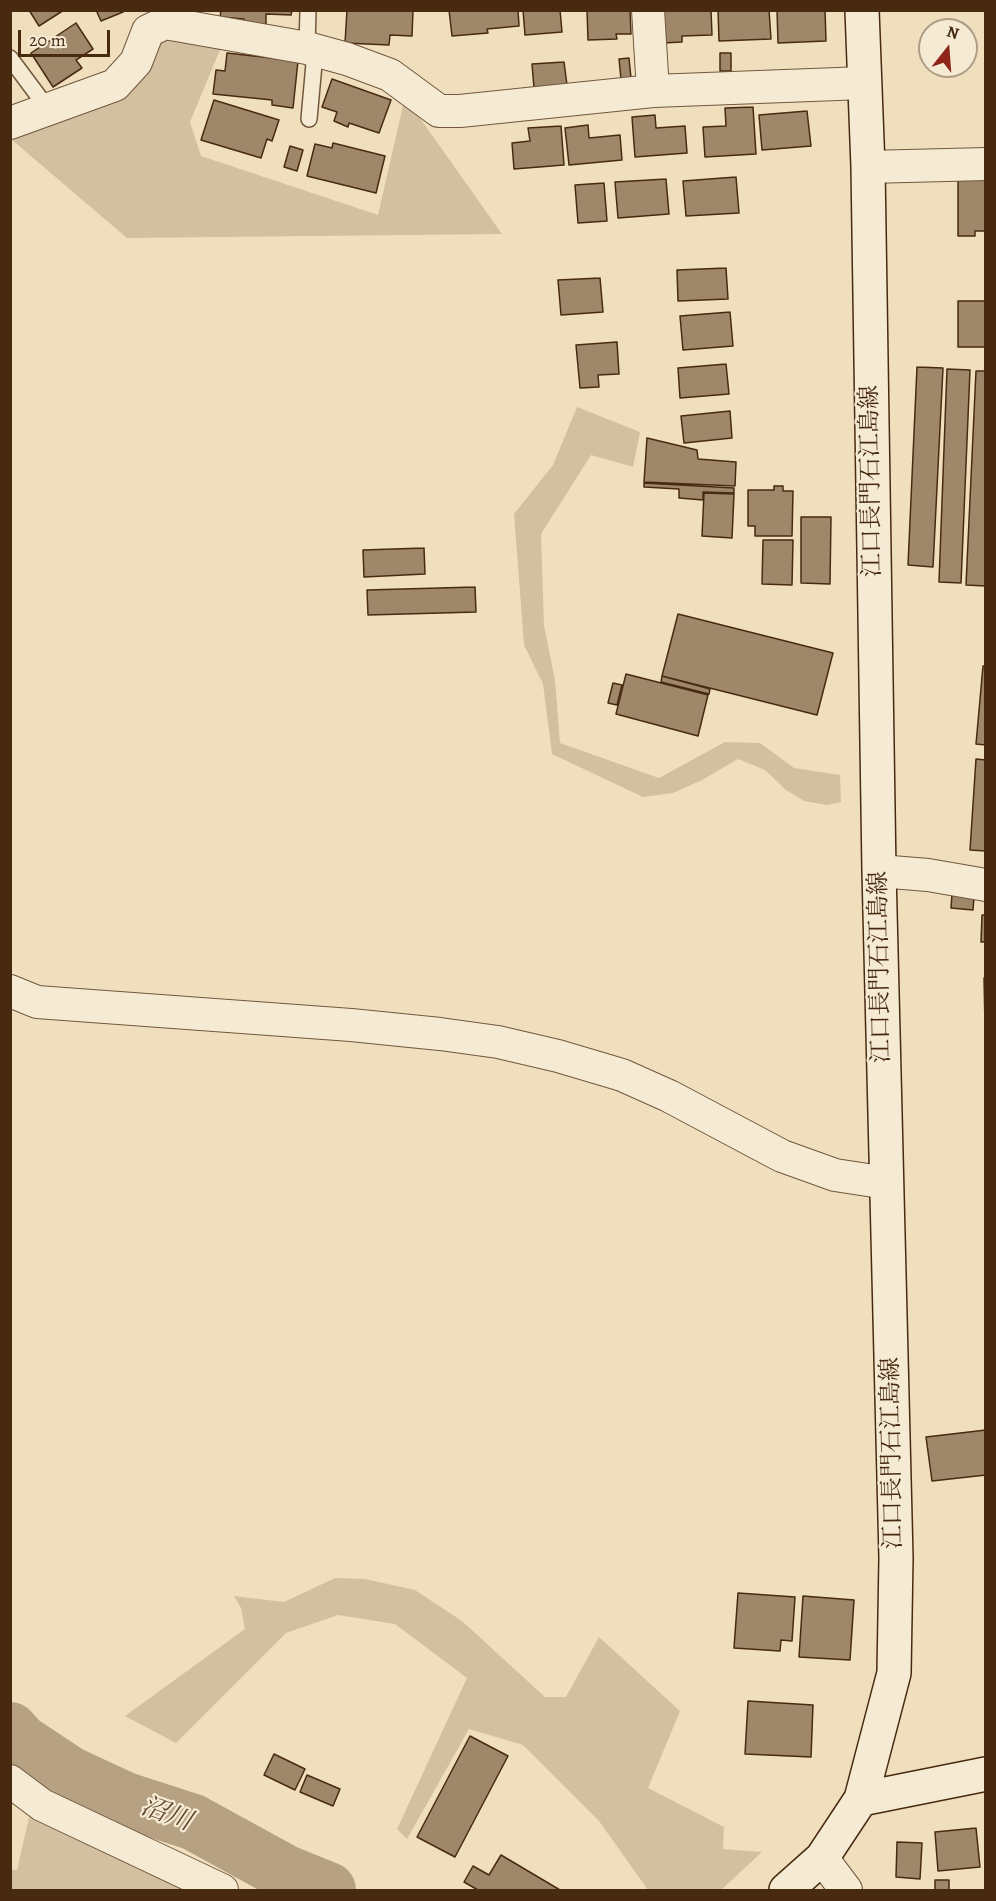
<!DOCTYPE html>
<html>
<head>
<meta charset="utf-8">
<style>
	body { margin:0 }
	#map { position:relative; width:996px; height:1901px; overflow:hidden; background:#f0dfbd; font-family:Alegreya,serif }
	canvas { display:block }
	.frame { position:absolute; inset:0; border:12px solid #482a11; pointer-events:none }
	.north { position:absolute; left:918px; top:18px; width:60px; height:60px; box-sizing:border-box; background:#f5ead4; border:2px solid #b09d86; border-radius:50%; rotate:17deg; font-size:16px; font-weight:700; line-height:24px; text-align:center; color:#482a11 }
	.north::after { content:''; display:block; margin:auto; width:21px; height:27px; background:#8f2418; clip-path:polygon(50% 0,100% 100%,50% 72%,0 100%) }
	.scale { position:absolute; left:18px; top:30px; width:92px; height:27px; box-sizing:border-box; border:3px solid #482a11; border-top:0; padding-left:8px; font-size:18px; line-height:21px; white-space:nowrap; color:#482a11; -webkit-text-stroke:4px #f5ead4; paint-order:stroke }
</style>
</head>
<body>
<div id="map">
<canvas width="996" height="1901"></canvas>
<div class="frame"></div>
<div class="north">N</div>
<div class="scale">20 m</div>
</div>
<script>
const c = document.querySelector('canvas').getContext('2d');
c.lineJoin = 'round';
function fill(path, color) { c.fillStyle = color; c.fill(path, 'evenodd'); }
const poly = rows => new Path2D(rows.map(r => 'M' + r).join(''));
function stroke(path, color, width, dash) { c.strokeStyle = color; c.lineWidth = width; c.lineCap = dash ? 'butt' : 'round'; c.setLineDash(dash || []); c.stroke(path); }
function label(font, color, halo, rows, align = 'center') {
  c.font = font + ' Alegreya,"Noto Serif JP",serif'; c.lineWidth = 4.5; c.setLineDash([]); c.textBaseline = 'middle'; c.strokeStyle = halo; c.fillStyle = color; for (const [text, x, y, turn = 0] of rows) {
    c.save(); c.translate(x, y); c.rotate((+turn || 0) * Math.PI / 180); c.textAlign = isNaN(turn) ? turn : align; if (halo) c.strokeText(text, 0, 0); c.fillText(text, 0, 0); c.restore();
  }
}
const green = poly([
	[165,37,222,45,190,122,201,156,378,215,405,97,502,234,127,238,12,140,132,92],
	[577,407,640,432,633,467,591,455,541,534,544,626,555,680,560,743,659,778,725,742,760,743,794,768,840,775,841,802,827,805,804,801,786,790,765,770,738,759,702,780,673,793,643,797,552,754,543,684,524,645,514,514,553,465],
	[335,1578,365,1579,415,1590,462,1621,545,1697,566,1697,599,1637,680,1711,648,1788,724,1827,723,1849,762,1852,721,1890,648,1890,599,1821,523,1745,469,1729,407,1839,397,1829,467,1678,395,1624,338,1615,286,1633,176,1743,125,1716,245,1629,241,1608,234,1596,284,1602],
	[30,1813,197,1890,11,1890,11,1870,17,1870]
]);
const river = poly([
	[10,1730,21,1742,71,1775,125,1800,193,1822,286,1873,328,1890]
]);
const building = poly([
	[29,10,64,10,39,26,29,10],
	[96,10,123,10,123,12,101,21,96,10],
	[221,10,292,10,291,15,266,14,266,26,243,25,244,19,220,17,221,10],
	[347,10,413,10,412,36,390,35,389,45,345,43,347,10],
	[449,10,518,10,519,26,487,29,488,33,452,36,449,10],
	[523,10,560,10,562,32,525,35,523,10],
	[587,10,630,10,631,34,616,34,617,39,588,40,587,10],
	[662,10,711,10,712,35,682,36,682,42,663,43,662,10],
	[718,10,769,10,771,39,719,41,718,10],
	[777,10,825,10,826,41,778,43,777,10],
	[76,23,93,49,76,60,82,68,53,87,31,53,76,23],
	[227,53,298,61,293,108,272,105,272,100,213,94,216,70,225,71,227,53],
	[720,53,731,53,731,71,720,71,720,53],
	[629,58,631,78,621,79,619,59,629,58],
	[564,62,567,85,534,88,532,64,564,62],
	[332,79,391,100,379,133,349,123,348,127,334,121,337,112,322,107,332,79],
	[214,100,279,120,272,141,267,139,261,158,201,140,214,100],
	[753,107,756,154,705,157,703,127,726,126,725,108,753,107],
	[807,111,811,146,762,150,759,115,807,111],
	[655,115,656,128,685,126,687,153,635,157,632,117,655,115],
	[588,125,589,138,620,135,622,160,569,165,565,128,588,125],
	[561,126,564,165,514,169,512,143,530,141,528,128,561,126],
	[333,143,385,156,376,193,307,176,315,144,332,148,333,143],
	[290,146,303,150,297,171,284,167,290,146],
	[736,177,739,213,686,216,683,181,736,177],
	[666,179,669,214,618,218,615,182,666,179],
	[958,180,986,180,986,231,975,231,975,236,958,236,958,180],
	[604,183,607,221,578,223,575,185,604,183],
	[726,268,728,299,678,301,677,270,726,268],
	[600,278,603,312,561,315,558,280,600,278],
	[958,301,986,301,986,347,958,347,958,301],
	[730,312,733,346,683,350,680,316,730,312],
	[617,342,619,374,598,375,599,387,580,388,576,345,617,342],
	[726,364,729,394,680,398,678,368,726,364],
	[917,367,943,368,933,567,908,565,917,367],
	[947,369,970,370,961,583,939,582,947,369],
	[976,371,986,371,986,586,966,585,976,371],
	[730,411,732,438,684,443,681,416,730,411],
	[647,438,697,450,698,459,736,462,735,486,644,482,647,438],
	[644,483,734,488,734,493,703,492,703,500,679,498,679,489,644,487,644,483],
	[774,486,783,486,783,491,793,491,792,536,755,536,755,526,748,526,748,490,774,490,774,486],
	[704,493,734,494,732,538,702,536,704,493],
	[801,517,831,517,830,584,801,583,801,517],
	[763,540,793,540,792,585,762,584,763,540],
	[424,548,425,574,364,577,363,550,424,548],
	[475,587,476,612,368,615,367,590,475,587],
	[678,614,833,653,817,715,662,676,678,614],
	[983,666,986,666,986,745,976,744,983,666],
	[626,674,708,695,698,736,616,714,626,674],
	[662,676,710,689,709,694,661,682,662,676],
	[613,683,622,685,617,705,608,703,613,683],
	[976,759,986,760,986,851,970,850,976,759],
	[952,894,974,896,973,910,951,908,952,894],
	[982,915,986,915,986,942,981,942,982,915],
	[984,978,986,978,986,1025,985,1025,984,978],
	[986,1430,986,1475,932,1481,926,1437,986,1430],
	[738,1593,795,1597,792,1641,781,1640,780,1651,734,1648,738,1593],
	[803,1596,854,1600,850,1660,799,1657,803,1596],
	[748,1701,813,1705,811,1757,745,1754,748,1701],
	[470,1736,508,1756,455,1857,417,1837,470,1736],
	[274,1754,305,1769,295,1790,264,1775,274,1754],
	[307,1775,340,1789,333,1806,300,1792,307,1775],
	[976,1828,980,1867,938,1871,935,1832,976,1828],
	[897,1842,922,1843,920,1879,896,1877,897,1842],
	[501,1855,560,1890,478,1890,464,1882,473,1866,489,1875,501,1855],
	[935,1880,949,1880,949,1890,935,1890,935,1880]
]);
const lane = poly([
	[308,10,307,48,314,64,309,119],
	[10,58,48,109]
]);
const street = poly([
	[648,10,653,91],
	[10,123,115,85,136,62,148,31,165,23,307,48,347,59,390,75,439,111,460,111,653,91,864,83],
	[868,167,986,164],
	[879,871,928,875,986,885],
	[10,991,37,1002,351,1025,440,1034,498,1042,558,1056,622,1075,669,1096,782,1156,835,1175,887,1183],
	[10,1781,42,1805,222,1890],
	[822,1858,846,1890]
]);
const secondary = poly([
	[861,1799,986,1774],
	[786,1890,822,1858,861,1799,894,1673,896,1558,879,871,868,167,862,10]
]);
const streetNames = [
	["江口長門石江島線",872,481,-91],
	["江口長門石江島線",881,967,-91],
	["江口長門石江島線",893,1453,-91]
];
const waterNames = [
	["沼川",166,1815,20]
];
fill(green, '#d3c0a0');
stroke(river, '#b7a183', 56);
fill(building, '#9f886a');
stroke(building, '#482a11', 1.5);
stroke(lane, '#72573c', 18);
stroke(street, '#72573c', 34);
stroke(secondary, '#482a11', 36);
stroke(lane, '#f5ead4', 15);
stroke(street, '#f5ead4', 32);
stroke(secondary, '#f5ead4', 33);
label('24px', '#482a11', '#f5ead4', streetNames);
label('italic 26px', '#64482e', '#f5ead4', waterNames);
</script>
</body>
</html>
